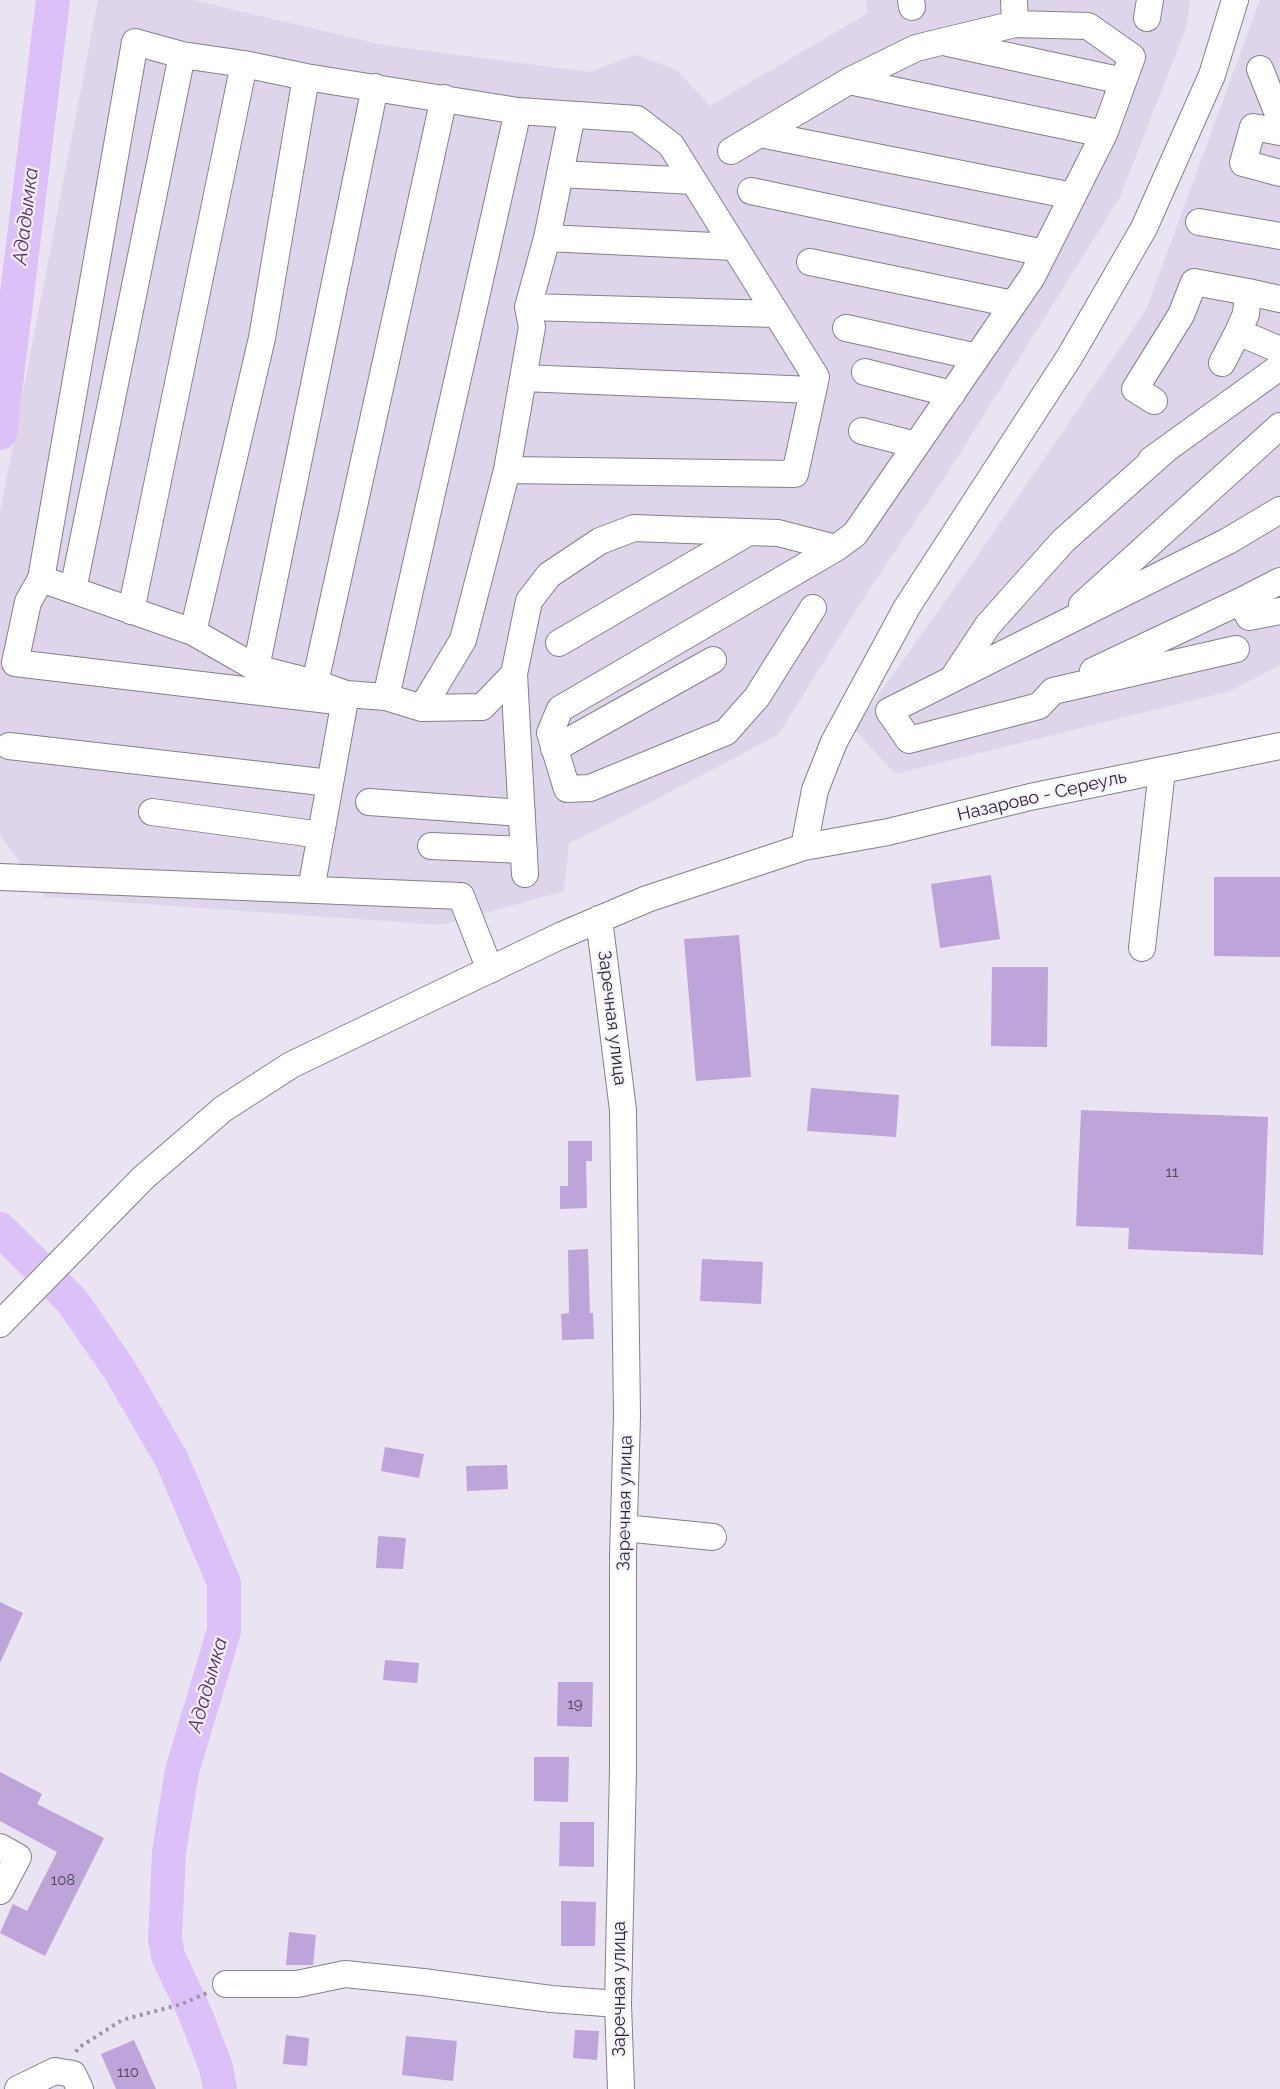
<!DOCTYPE html>
<html>
<head>
<meta charset="utf-8">
<style>
	body { margin:0 }
	canvas { display:block; background:#eae3f2 }
</style>
</head>
<body>
<canvas width="1280" height="2089"></canvas>
<script>
const c = document.querySelector('canvas').getContext('2d');
c.lineJoin = 'round';
function fill(path, color) { c.fillStyle = color; c.fill(path, 'evenodd'); }
const poly = rows => new Path2D(rows.map(r => 'M' + r).join(''));
function stroke(path, color, width, dash) { c.strokeStyle = color; c.lineWidth = width; c.lineCap = dash ? 'butt' : 'round'; c.setLineDash(dash || []); c.stroke(path); }
function label(font, color, halo, rows, align = 'center') {
  c.font = font + ' Raleway,sans-serif'; c.lineWidth = 4.5; c.setLineDash([]); c.textBaseline = 'middle'; c.strokeStyle = halo; c.fillStyle = color; for (const [text, x, y, turn = 0] of rows) {
    c.save(); c.translate(x, y); c.rotate((+turn || 0) * Math.PI / 180); c.textAlign = isNaN(turn) ? turn : align; if (halo) c.strokeText(text, 0, 0); c.fillText(text, 0, 0); c.restore();
  }
}
const built = poly([
	[98,0,193,0,383,45,590,72,635,55,677,70,710,106,868,13,866,0,1190,0,1186,28,1120,197,947,474,865,596,778,735,626,815,569,843,564,891,442,925,45,897,0,835,0,513],
	[1260,0,1280,0,1280,665,1230,691,895,774,854,729,976,558,1146,310]
]);
const river = poly([
	[0,433,53,0],
	[0,1229,72,1301,119,1369,172,1460,224,1583,224,1631,182,1771,169,1852,165,1938,168,1956,194,2011,216,2067,220,2089]
]);
const building = poly([
	[991,875,1000,939,940,948,931,884],
	[1214,877,1280,877,1280,957,1214,956],
	[739,935,751,1077,696,1081,684,939],
	[992,967,1048,967,1047,1047,991,1046],
	[811,1088,899,1095,896,1137,807,1131],
	[1081,1110,1268,1117,1263,1255,1128,1249,1129,1228,1076,1226],
	[568,1141,592,1141,592,1161,586,1161,587,1208,560,1209,560,1186,568,1186],
	[588,1249,590,1313,593,1313,594,1339,562,1340,561,1314,569,1313,568,1250],
	[702,1259,763,1262,761,1304,700,1301],
	[385,1447,424,1454,419,1478,381,1471],
	[507,1465,508,1489,467,1491,466,1466],
	[378,1536,406,1538,403,1569,376,1568],
	[0,1602,23,1613,0,1663],
	[385,1660,419,1663,417,1683,383,1680],
	[558,1682,593,1682,592,1727,557,1726],
	[534,1757,569,1757,568,1802,534,1801],
	[0,1772,42,1794,37,1804,104,1838,45,1956,0,1933,13,1904,27,1911,57,1852,0,1821],
	[560,1822,594,1822,594,1867,559,1866],
	[561,1901,596,1902,595,1946,561,1946],
	[289,1932,316,1935,313,1965,286,1965],
	[575,2030,599,2031,597,2060,573,2058],
	[286,2035,309,2038,307,2066,283,2064],
	[406,2036,457,2041,453,2081,402,2075],
	[134,2040,156,2089,116,2089,101,2054]
]);
const path = poly([
	[76,2052,78,2048,122,2020,182,2004,209,1992]
]);
const minor = poly([
	[911,0,912,7],
	[1014,0,1015,24],
	[1147,18,1150,0],
	[948,43,1123,81],
	[1260,69,1280,119],
	[849,81,1104,134],
	[572,115,547,238,528,307,532,327,507,470,463,640,422,708,482,707,514,674,529,601,549,575,600,541,634,528,687,530,778,533,836,548,855,534,1032,277,1104,134,1132,57,1088,26,1015,24,916,48,849,81,731,151],
	[1280,132,1253,127,1243,163,1280,173],
	[760,134,1073,196],
	[560,174,693,181],
	[751,191,1044,253],
	[1199,222,1280,236],
	[547,238,734,247],
	[810,262,1013,304],
	[528,307,776,314],
	[846,328,977,357],
	[1238,332,1246,314,1248,292,1280,299],
	[1222,363,1238,332,1280,350],
	[865,372,952,394],
	[523,378,813,390],
	[1154,401,1135,389,1181,315,1194,282,1248,292],
	[862,431,916,445],
	[1151,460,1277,369],
	[41,579,135,42,182,55,244,64,306,77,518,111,637,119,671,145,816,377,795,474,507,470],
	[73,590,182,55],
	[1241,601,1280,581],
	[1082,605,1280,426],
	[813,608,757,697,726,732,590,788,567,789,550,733,560,709,836,548],
	[131,611,244,64],
	[193,632,262,338,306,77],
	[559,643,749,532],
	[1236,649,1053,691,1039,706,909,740,889,711,1228,541,1280,510],
	[256,668,375,87],
	[1093,671,1241,601,1249,617,1280,611],
	[514,674,525,874],
	[953,678,988,625,1063,541,1164,451],
	[315,683,444,98],
	[386,697,518,111],
	[345,702,15,663,28,602,41,579,193,632,256,668,315,683,346,694,386,697,422,708],
	[9,746,330,783],
	[554,749,713,660],
	[369,802,522,813],
	[152,812,321,835],
	[431,846,524,850],
	[804,847,815,790,834,742,907,607,1070,356,1144,228,1212,75,1235,0],
	[0,877,461,896,490,970],
	[311,890,346,694],
	[599,919,623,1110,627,1416,623,1556,623,1769,618,2004,621,2089],
	[1142,948,1162,770],
	[0,1324,143,1178,223,1109,291,1065,560,936,647,899,804,847,888,832,1030,797,1280,746],
	[624,1528,713,1537],
	[0,1847,18,1857,0,1891],
	[226,1984,297,1984,345,1974,423,1982,551,1999,618,2004],
	[18,2089,55,2071,73,2074,80,2089]
]);
const numberNames = [
	["11",1172,1172],
	["19",575,1704],
	["108",63,1880],
	["110",128,2072]
];
const streetNames = [
	["Назарово - Сереуль",1042,796,-13],
	["Заречная улица",612,1018,83],
	["Заречная улица",625,1503,-89],
	["Заречная улица",620,1989,-90]
];
const waterNames = [
	["Ададымка",26,216,-83],
	["Ададымка",208,1685,-74]
];
fill(built, '#ded5ea');
stroke(river, '#dbc1f8', 34);
fill(building, '#bda4d9');
stroke(minor, '#847f8c', 28);
stroke(path, '#9c96a2', 4, [3, 4.5]);
stroke(minor, '#fff', 26);
label('15px', '#4e4657', null, numberNames);
label('18px', '#29262c', '#f7f1ff', streetNames);
label('italic 20px', '#513070', '#f7f1ff', waterNames);
</script>
</body>
</html>
